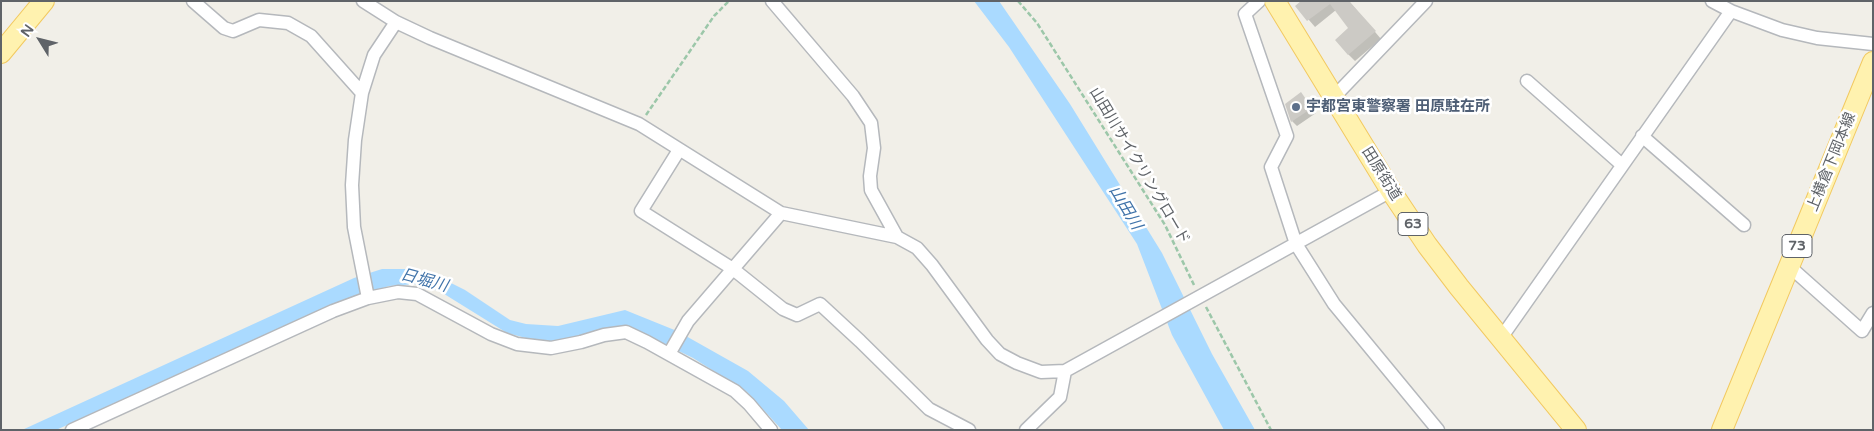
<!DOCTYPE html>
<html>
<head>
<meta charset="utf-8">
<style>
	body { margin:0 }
	#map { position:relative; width:1874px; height:431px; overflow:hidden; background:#f1efe8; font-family:"Varela Round",sans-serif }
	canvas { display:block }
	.frame { position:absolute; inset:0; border:2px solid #5f6368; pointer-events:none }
	.north { position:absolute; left:15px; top:15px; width:50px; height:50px; -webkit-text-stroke:4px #fff; paint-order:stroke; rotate:306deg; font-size:14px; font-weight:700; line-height:20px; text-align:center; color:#5f6368 }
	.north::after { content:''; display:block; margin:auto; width:18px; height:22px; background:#5f6368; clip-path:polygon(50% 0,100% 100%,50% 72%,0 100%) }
</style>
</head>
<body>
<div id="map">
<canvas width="1874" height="431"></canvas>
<div class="frame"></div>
<div class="north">N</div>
</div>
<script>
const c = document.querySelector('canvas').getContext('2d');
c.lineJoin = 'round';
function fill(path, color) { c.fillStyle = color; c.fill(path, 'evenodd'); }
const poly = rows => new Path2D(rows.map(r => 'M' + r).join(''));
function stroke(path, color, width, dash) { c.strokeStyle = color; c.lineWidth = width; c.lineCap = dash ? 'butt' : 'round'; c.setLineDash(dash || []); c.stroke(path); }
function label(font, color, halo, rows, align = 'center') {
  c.font = font + ' "Varela Round","Noto Sans JP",sans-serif'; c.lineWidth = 5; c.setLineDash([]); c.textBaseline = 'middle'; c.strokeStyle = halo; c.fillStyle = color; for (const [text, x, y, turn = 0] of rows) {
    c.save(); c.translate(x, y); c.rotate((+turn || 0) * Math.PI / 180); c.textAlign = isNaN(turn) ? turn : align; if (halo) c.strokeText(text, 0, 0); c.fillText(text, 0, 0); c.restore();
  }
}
const water = poly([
	[974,1,999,1,1070,104,1162,253,1212,354,1255,430,1224,430,1172,335,1137,244,1009,47],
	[382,269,410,269,441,278,465,290,510,320,526,324,558,326,625,310,677,331,748,371,784,401,809,430,782,430,747,392,693,358,646,335,570,343,541,342,507,333,441,292,417,284,389,286,341,302,56,430,22,430,354,278]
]);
const shadow = poly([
	[1303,1,1349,1,1381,39,1355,61,1348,54,1350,28,1336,10,1315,27,1297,6],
	[1301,94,1316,113,1297,126,1292,121]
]);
const building = poly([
	[1301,1,1349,1,1376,31,1348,55,1335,40,1348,28,1330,4,1307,21,1295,6],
	[1301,92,1312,108,1291,122,1285,104]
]);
const path = poly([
	[1018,1,1037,23,1165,225,1194,285],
	[646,115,714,16,729,1],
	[1206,307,1271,430]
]);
const minor = poly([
	[363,1,396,22,430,38,639,124,781,213,897,237,917,248,932,265,987,340,1000,354,1017,363,1041,372,1065,371,1391,191],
	[772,1,853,96,871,123,874,148,870,176,871,190,897,237],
	[1259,1,1245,14,1287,136,1271,167,1296,244,1334,304,1438,430],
	[1712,1,1731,11,1782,30,1817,38,1873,44],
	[1527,81,1622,165],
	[362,93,374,55,396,22],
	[1334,97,1426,1],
	[1642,136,1744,225],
	[679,150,641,211,733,269,783,309,797,315,820,304,860,341,929,409,969,430],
	[1789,266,1862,331,1873,313],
	[368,298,398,292,417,294,491,334,517,344,551,348,581,342,604,335,626,332,647,342,735,391,749,404,771,430],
	[1501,338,1731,11],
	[669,354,688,321,781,213],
	[72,430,333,311,368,298,354,227,352,185,355,140,362,93,311,36,288,23,259,20,233,31,224,28,193,1],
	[1026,430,1060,397,1065,371]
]);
const primary = poly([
	[1275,1,1391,191,1427,245,1459,287,1576,430],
	[1,53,44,1],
	[1722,430,1873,62]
]);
const markers = [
	[1296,107,5,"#5c6f8a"]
];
const shields = [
	[1413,224,30],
	[1797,246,30]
];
const shieldNames = [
	["63",1413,224],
	["73",1797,246]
];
const serviceNames = [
	["宇都宮東警察署 田原駐在所",1306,107]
];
const streetNames = [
	["上横倉下岡本線",1832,162,-68],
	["山田川サイクリングロード",1139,166,59],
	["田原街道",1381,174,58]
];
const waterNames = [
	["山田川",1125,208,59],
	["日堀川",424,281,15]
];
fill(water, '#aadaff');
fill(shadow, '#0003');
fill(building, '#cccac5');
stroke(minor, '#b5b8bc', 15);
stroke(primary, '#f2c960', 22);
stroke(path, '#9cc7a9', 2.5, [5, 2.5]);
stroke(minor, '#fff', 12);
stroke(primary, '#fff2af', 20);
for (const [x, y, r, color] of markers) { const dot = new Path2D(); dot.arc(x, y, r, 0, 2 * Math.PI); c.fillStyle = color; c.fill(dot); stroke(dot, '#fff', 2); }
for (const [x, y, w] of shields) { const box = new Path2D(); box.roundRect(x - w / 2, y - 11.5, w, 23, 4); c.fillStyle = '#fff'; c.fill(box); stroke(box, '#5f6368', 1); }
label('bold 14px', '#5f6368', null, shieldNames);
label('bold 15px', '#4e5e75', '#fff', serviceNames, 'left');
label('15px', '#5f6368', '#fff', streetNames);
label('italic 16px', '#4174aa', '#fff', waterNames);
</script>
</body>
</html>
